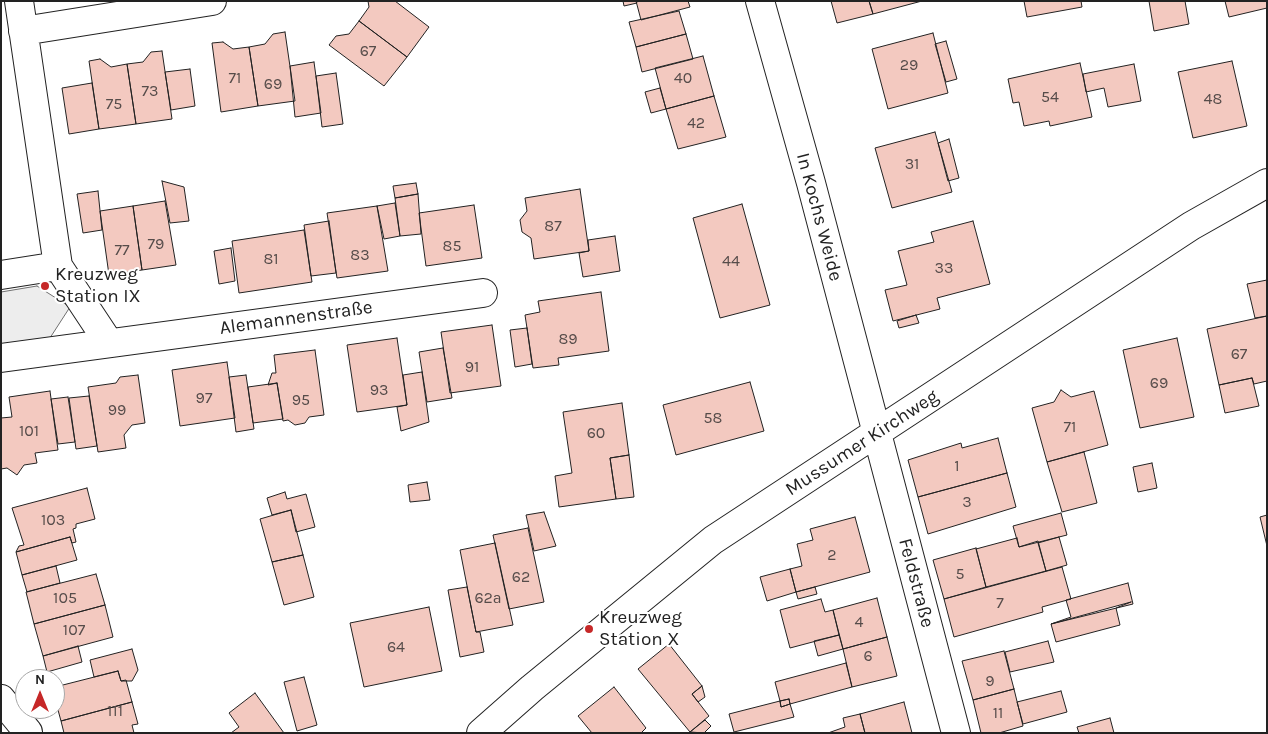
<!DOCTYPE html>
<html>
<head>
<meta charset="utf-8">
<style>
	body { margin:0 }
	#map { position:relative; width:1268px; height:734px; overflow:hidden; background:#fff; font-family:Karla,sans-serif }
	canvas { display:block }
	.frame { position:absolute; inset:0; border:2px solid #222; pointer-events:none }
	.north { position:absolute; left:15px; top:669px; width:50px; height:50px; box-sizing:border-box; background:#fff; border:1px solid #a7a7a7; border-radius:50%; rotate:0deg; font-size:14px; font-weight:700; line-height:20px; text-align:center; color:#222 }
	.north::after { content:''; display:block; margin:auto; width:18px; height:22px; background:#c62828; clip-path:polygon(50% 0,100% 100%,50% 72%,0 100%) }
</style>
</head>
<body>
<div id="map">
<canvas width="1268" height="734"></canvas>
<div class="frame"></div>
<div class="north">N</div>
</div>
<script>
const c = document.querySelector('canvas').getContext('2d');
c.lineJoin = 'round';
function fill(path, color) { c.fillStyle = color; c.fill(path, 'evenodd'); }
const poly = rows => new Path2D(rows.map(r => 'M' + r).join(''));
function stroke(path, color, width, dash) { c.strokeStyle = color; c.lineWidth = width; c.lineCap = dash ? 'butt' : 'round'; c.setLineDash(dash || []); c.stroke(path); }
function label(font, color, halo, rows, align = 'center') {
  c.font = font + ' Karla,sans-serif'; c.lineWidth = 4; c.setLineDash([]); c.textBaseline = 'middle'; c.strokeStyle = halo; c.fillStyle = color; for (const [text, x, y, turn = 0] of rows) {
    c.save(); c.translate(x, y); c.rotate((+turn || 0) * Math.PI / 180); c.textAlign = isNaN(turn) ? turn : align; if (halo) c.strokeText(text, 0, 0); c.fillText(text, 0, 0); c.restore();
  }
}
const parking = poly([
	[37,286,70,307,48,341,1,348,1,292,37,286]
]);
const building = poly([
	[368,1,395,1,429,27,407,57,359,21,369,7,368,1],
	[623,1,636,1,637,3,624,6,623,1],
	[636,1,688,1,690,7,641,20,636,1],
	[831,1,869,1,873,14,837,23,831,1],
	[869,1,922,1,873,14,869,1],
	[1024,1,1081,1,1082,7,1027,17,1024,1],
	[1149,1,1185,1,1189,24,1154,31,1149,1],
	[1225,1,1267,1,1267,8,1229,17,1225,1],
	[679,11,686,34,636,47,629,22,679,11],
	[359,21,407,57,384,86,329,45,336,36,349,34,359,21],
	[285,32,295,101,258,106,249,47,265,44,273,34,285,32],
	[933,33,948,93,888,109,872,49,933,33],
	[686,34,693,59,642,72,636,47,686,34],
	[946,41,957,79,946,82,935,44,946,41],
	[223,42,233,49,249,47,258,106,221,112,212,43,223,42],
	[162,51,172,119,136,124,127,64,143,62,151,52,162,51],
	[703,56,714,96,666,109,655,68,703,56],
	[100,59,111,67,127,64,136,124,99,129,89,61,100,59],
	[1232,61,1247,126,1193,138,1178,72,1232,61],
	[314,62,321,113,295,117,290,66,314,62],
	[1080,63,1092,117,1050,126,1049,121,1024,126,1019,102,1013,103,1008,79,1080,63],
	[1134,64,1141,101,1108,107,1104,88,1086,92,1083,74,1134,64],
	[190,69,195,106,171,110,165,72,190,69],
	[336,73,343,124,322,127,316,76,336,73],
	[92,83,99,129,69,134,62,88,92,83],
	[660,88,666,109,651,113,645,92,660,88],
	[714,96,726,137,678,149,666,109,714,96],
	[935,132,952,192,892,208,875,148,935,132],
	[949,139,959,178,948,181,938,143,949,139],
	[162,181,184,187,189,221,170,223,162,181],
	[416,183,418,194,395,198,393,186,416,183],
	[580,189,589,251,534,259,531,238,522,232,520,220,527,211,525,198,580,189],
	[98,191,102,230,83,233,77,194,98,191],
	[418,194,421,234,400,236,395,198,418,194],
	[165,201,176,265,142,270,133,206,165,201],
	[395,203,400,236,384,239,377,206,395,203],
	[742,204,770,305,720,318,693,218,742,204],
	[474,205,482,258,426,266,419,213,474,205],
	[133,206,142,270,109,275,100,211,133,206],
	[377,206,388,271,337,278,327,213,377,206],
	[329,221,336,273,311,276,304,225,329,221],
	[973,221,990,284,937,298,940,309,893,321,885,290,907,285,898,251,934,242,931,232,973,221],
	[304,230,312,282,239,293,232,241,304,230],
	[615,236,620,271,583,277,579,253,589,251,588,240,615,236],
	[231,248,235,281,219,284,214,251,231,248],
	[1267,280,1267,316,1255,318,1247,284,1267,280],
	[601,292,609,351,558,358,559,365,533,368,525,315,540,312,538,301,601,292],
	[916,315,919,323,899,328,897,321,916,315],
	[1267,316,1267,381,1254,384,1252,378,1219,385,1207,329,1267,316],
	[492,325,501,386,450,393,441,332,492,325],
	[527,328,532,364,515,367,510,330,527,328],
	[397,338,407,405,357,412,347,345,397,338],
	[1177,338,1194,417,1140,428,1123,350,1177,338],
	[443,348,452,398,427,402,419,352,443,348],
	[315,350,324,415,309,417,305,423,295,425,288,420,283,421,277,383,268,385,272,373,276,373,274,355,315,350],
	[227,362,235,418,180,426,172,370,227,362],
	[422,372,429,422,401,431,397,407,407,405,403,375,422,372],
	[138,375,145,423,132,425,124,435,126,448,98,452,88,387,116,383,120,377,138,375],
	[246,375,254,429,236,432,229,377,246,375],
	[1252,378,1259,406,1225,413,1219,385,1252,378],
	[750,382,764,431,676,455,663,405,750,382],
	[277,383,283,419,253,423,248,387,277,383],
	[1061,390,1071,397,1094,391,1108,445,1047,462,1032,408,1054,402,1061,390],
	[50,391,58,450,35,453,37,463,24,465,17,475,7,468,1,469,1,418,12,417,9,397,50,391],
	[89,396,97,446,76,449,69,398,89,396],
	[68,397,75,442,58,444,51,399,68,397],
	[622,403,629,455,610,458,616,499,559,507,555,476,572,473,563,412,622,403],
	[998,438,1007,473,918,497,908,460,961,443,962,448,998,438],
	[1084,452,1097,503,1062,512,1047,462,1084,452],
	[629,455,634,497,616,499,610,458,629,455],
	[1152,463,1157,488,1138,492,1133,467,1152,463],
	[1007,473,1016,507,928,534,918,497,1007,473],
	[427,482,430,500,410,502,408,485,427,482],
	[87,488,95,519,76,524,76,528,73,529,76,542,72,543,70,537,16,552,19,546,24,545,12,508,87,488],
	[285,492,287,499,306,494,315,527,296,532,291,510,272,515,267,498,285,492],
	[291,510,303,555,272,562,260,519,291,510],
	[544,512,556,546,534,551,526,515,544,512],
	[1061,513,1067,535,1019,547,1013,526,1061,513],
	[1267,515,1267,546,1260,517,1267,515],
	[855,517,870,572,796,592,790,569,802,566,797,544,813,540,810,529,855,517],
	[528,528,544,602,509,609,493,535,528,528],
	[70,537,77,560,22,575,16,552,70,537],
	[1059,537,1067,565,1046,571,1038,543,1059,537],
	[1017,538,1019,547,1038,541,1046,571,986,587,976,549,1017,538],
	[495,543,513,625,476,632,460,550,495,543],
	[976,548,986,587,944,599,933,560,976,548],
	[303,555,314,597,284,605,272,562,303,555],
	[56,566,60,583,27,592,22,575,56,566],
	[1062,567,1071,599,1042,607,1043,612,954,637,944,599,1062,567],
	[790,569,796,592,767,601,760,577,790,569],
	[96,574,105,605,34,624,26,592,96,574],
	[1128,583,1133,604,1051,624,1071,617,1066,600,1128,583],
	[467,587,476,632,480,632,484,652,460,657,448,590,467,587],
	[815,587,817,594,798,599,796,592,815,587],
	[877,598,887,637,843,649,833,610,877,598],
	[821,599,825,612,833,610,839,635,790,648,780,610,821,599],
	[1131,602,1116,608,1120,625,1056,642,1051,624,1131,602],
	[105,605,113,637,43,656,34,624,105,605],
	[429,607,442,671,364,687,350,623,429,607],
	[839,635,843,649,818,656,814,641,839,635],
	[887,637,897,676,852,687,843,649,887,637],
	[1048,641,1054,662,1010,672,1005,652,1048,641],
	[669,644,702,686,692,694,709,716,690,732,638,669,669,644],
	[78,646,82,662,47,672,43,656,78,646],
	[132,649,138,670,132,681,121,681,118,671,94,677,90,660,132,649],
	[1004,651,1014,689,973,700,962,661,1004,651],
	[846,663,852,687,790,704,789,699,780,701,775,682,846,663],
	[118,671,121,681,126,680,132,702,61,721,55,699,55,687,118,671],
	[304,677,317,725,297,731,284,682,304,677],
	[702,686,705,697,698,702,692,694,702,686],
	[614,687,646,728,641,733,592,733,578,716,614,687],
	[1014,689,1023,726,999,733,981,733,973,700,1014,689],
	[1061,691,1067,712,1023,724,1017,702,1061,691],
	[255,693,284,733,231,733,239,727,229,713,255,693],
	[789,699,790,704,781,707,780,701,789,699],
	[780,701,781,707,790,704,794,717,734,732,729,714,780,701],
	[132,702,138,724,132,725,134,733,64,733,61,721,132,702],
	[904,702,912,733,865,733,860,714,904,702],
	[860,714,865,733,828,733,845,727,843,718,860,714],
	[1110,718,1114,733,1079,733,1077,727,1110,718],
	[705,720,711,726,704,733,690,732,705,720]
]);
const minor = poly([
	[760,1,811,183,956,733],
	[23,31,212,1],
	[58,266,109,343],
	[1,275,58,266,19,1],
	[1,358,483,293],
	[1,699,28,732],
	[481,733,532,688,713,540,1191,226,1267,183]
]);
const markers = [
	[45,286,5,"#c62828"],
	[589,629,5,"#c62828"]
];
const numberNames = [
	["67",368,51],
	["29",909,65],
	["71",235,78],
	["40",683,78],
	["69",273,84],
	["73",150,91],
	["54",1050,97],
	["48",1213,99],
	["75",114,104],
	["42",696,123],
	["31",912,164],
	["87",553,226],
	["79",156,244],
	["85",452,246],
	["77",122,250],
	["83",360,255],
	["81",271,259],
	["44",731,261],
	["33",944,268],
	["89",568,339],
	["67",1239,354],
	["91",472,367],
	["69",1159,383],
	["93",379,390],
	["97",204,398],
	["95",301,400],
	["99",117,410],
	["58",713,418],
	["71",1070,427],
	["101",29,431],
	["60",596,433],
	["1",957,466],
	["3",967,502],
	["103",53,520],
	["2",832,555],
	["5",960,574],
	["62",521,577],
	["105",65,598],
	["62a",488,598],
	["7",1000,603],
	["4",859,622],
	["107",74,630],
	["64",396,647],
	["6",868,656],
	["9",990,681],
	["111",115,711],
	["11",998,713]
];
const streetNames = [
	["In Kochs Weide",819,217,75],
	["Alemannenstraße",296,318,-8],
	["Mussumer Kirchweg",862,443,-33],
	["Feldstraße",916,583,75]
];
const poiNames = [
	["Kreuzweg",55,275],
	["Station IX",55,297],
	["Kreuzweg",599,618],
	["Station X",599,640]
];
fill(parking, '#ededed');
stroke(parking, '#6f6f6f', 1);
fill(building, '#f3c9c0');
stroke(building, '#222', 1);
stroke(minor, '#222', 30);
stroke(minor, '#fff', 28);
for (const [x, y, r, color] of markers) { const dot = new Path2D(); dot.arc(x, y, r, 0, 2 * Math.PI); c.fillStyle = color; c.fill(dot); stroke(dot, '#fff', 2); }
label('16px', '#564c4a', null, numberNames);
label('19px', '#222', '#fff', streetNames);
label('19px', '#222', '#fff', poiNames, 'left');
</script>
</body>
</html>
